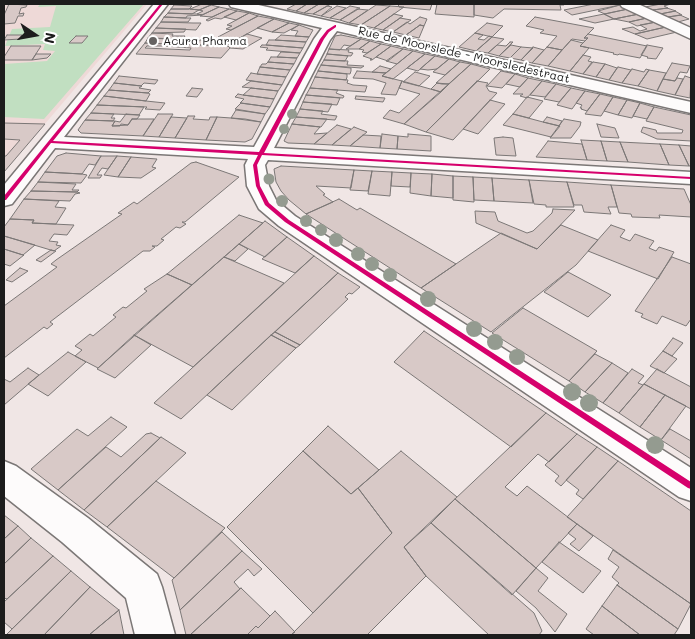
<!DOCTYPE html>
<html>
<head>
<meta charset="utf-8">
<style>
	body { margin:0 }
	#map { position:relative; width:695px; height:639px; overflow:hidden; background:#f0e6e5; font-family:Mali,sans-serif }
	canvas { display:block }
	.frame { position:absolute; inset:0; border:5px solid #1c1c1c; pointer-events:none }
	.north { position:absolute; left:10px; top:10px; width:50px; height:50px; -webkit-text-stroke:4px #fff; paint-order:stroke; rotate:102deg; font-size:14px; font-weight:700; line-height:20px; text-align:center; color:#1c1c1c }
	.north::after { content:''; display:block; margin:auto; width:18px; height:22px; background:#1c1c1c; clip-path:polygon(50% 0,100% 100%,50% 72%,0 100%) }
</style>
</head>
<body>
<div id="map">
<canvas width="695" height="639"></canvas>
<div class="frame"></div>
<div class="north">N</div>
</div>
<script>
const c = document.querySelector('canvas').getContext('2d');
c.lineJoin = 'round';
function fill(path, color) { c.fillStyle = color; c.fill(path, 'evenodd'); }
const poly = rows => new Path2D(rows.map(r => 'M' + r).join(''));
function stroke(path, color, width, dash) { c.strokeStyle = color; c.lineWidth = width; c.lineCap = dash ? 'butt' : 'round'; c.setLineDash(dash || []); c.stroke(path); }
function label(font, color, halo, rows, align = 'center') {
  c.font = font + ' Mali,sans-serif'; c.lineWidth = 4.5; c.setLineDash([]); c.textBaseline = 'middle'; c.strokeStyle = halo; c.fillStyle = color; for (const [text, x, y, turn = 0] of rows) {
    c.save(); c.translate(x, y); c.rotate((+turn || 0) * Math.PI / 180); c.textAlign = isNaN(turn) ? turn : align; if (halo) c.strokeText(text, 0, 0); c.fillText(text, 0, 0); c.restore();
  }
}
const built = poly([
	[4,4,147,4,4,172]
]);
const green = poly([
	[40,4,144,4,44,119,4,117,4,64,47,61,55,51,43,50,45,44,5,46,12,29,50,27,56,6,38,7]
]);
const building = poly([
	[9,4,27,5,26,7,21,8,19,14,24,13,23,16,18,16,15,23,4,24,4,15,9,4],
	[202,4,211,5,199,10,190,9,202,4],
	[296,4,307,4,296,11,287,9,296,4],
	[307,4,319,4,304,13,296,11,307,4],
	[319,4,331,4,313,14,304,13,319,4],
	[398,4,432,4,430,10,399,7,398,4],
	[437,4,474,4,474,17,435,14,437,4],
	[474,4,564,4,564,5,560,5,561,10,504,9,493,18,474,15,474,4],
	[594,4,617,4,620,5,572,15,564,10,594,4],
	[661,4,671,4,664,6,668,8,653,10,645,7,661,4],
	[174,5,192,6,189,9,171,9,174,5],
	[211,5,219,7,202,15,197,14,203,11,199,10,211,5],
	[376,5,390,6,361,25,349,23,376,5],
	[620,5,628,9,605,14,598,11,620,5],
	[327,6,332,7,321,16,313,14,327,6],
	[337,6,346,8,330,18,321,16,337,6],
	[350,6,360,8,340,20,330,18,350,6],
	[390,6,404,7,374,28,361,25,390,6],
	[219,7,229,9,212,17,200,16,219,7],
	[667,8,676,11,660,14,653,10,667,8],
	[171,9,190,9,199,10,192,14,168,13,171,9],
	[229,9,237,11,221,19,215,18,208,21,206,20,229,9],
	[357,9,368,10,349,23,340,20,357,9],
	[628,9,639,14,614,19,604,14,628,9],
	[237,11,249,13,236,20,224,17,237,11],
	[675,11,682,15,668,17,660,14,675,11],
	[168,13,197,14,202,15,187,16,186,18,164,17,168,13],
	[249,13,258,16,231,30,226,29,232,26,227,25,249,13],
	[394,14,403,16,383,30,374,28,394,14],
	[604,14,614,19,595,23,579,19,604,14],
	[639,14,647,18,629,22,614,19,639,14],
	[680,15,689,19,678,22,668,17,680,15],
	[258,16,274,19,227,45,218,37,258,16],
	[164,17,186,18,191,18,188,22,161,22,164,17],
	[420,17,427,19,424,26,420,25,406,35,393,32,407,22,410,24,420,17],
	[535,17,594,28,584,38,588,38,585,41,572,39,562,50,547,47,557,36,540,33,544,30,526,26,535,17],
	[400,18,411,20,393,32,383,30,400,18],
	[647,18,656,22,637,26,629,22,647,18],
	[274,19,289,23,272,32,257,28,274,19],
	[161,22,193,23,201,23,196,30,156,28,161,22],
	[656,22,666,27,635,34,622,29,633,27,640,31,647,29,640,25,656,22],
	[289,23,299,25,284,33,272,32,289,23],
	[487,23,503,26,492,37,475,33,487,23],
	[299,25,313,30,309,37,295,36,298,31,291,30,299,25],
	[420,25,424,26,419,38,406,35,420,25],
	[666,27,677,32,647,39,635,34,666,27],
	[156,28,186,29,184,32,152,33,156,28],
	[152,33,173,34,172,36,185,36,183,39,148,38,152,33],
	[475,33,483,35,478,39,484,40,489,36,492,37,476,51,459,47,475,33],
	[247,34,262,38,243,49,230,48,227,45,247,34],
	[588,34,647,46,640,58,619,54,618,55,613,54,614,53,580,46,588,38,584,38,588,34],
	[7,35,22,35,20,39,4,40,7,35],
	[281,35,309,37,306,42,275,40,281,35],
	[341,35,361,39,350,46,344,45,340,50,329,49,335,36,341,35],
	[76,36,88,36,82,43,69,43,76,36],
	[492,37,504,39,488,53,476,51,492,37],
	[148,38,169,39,165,44,145,43,148,38],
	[361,39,370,41,359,49,346,49,361,39],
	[200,40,222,41,228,46,196,45,200,40],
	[269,40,275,40,306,42,303,48,266,45,269,40],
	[571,40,583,43,580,46,589,48,570,71,548,66,571,40],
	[370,41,381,44,367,53,362,52,364,50,359,49,370,41],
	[510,42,513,42,499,56,488,53,497,45,506,46,510,42],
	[145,43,228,46,230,48,221,58,136,54,145,43],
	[147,46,163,46,191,48,190,50,145,48,147,46],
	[381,44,391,46,372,60,370,60,372,59,363,56,381,44],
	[262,45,266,45,303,48,300,53,266,50,268,48,260,47,262,45],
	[511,45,521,47,510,58,499,56,511,45],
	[647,45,663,48,656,59,647,58,648,57,641,55,647,45],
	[11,46,41,46,32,60,4,60,4,57,11,46],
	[391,46,403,49,388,61,376,57,391,46],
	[521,47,533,48,521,60,510,58,521,47],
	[533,47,544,50,532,63,521,60,533,47],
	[547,47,562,50,548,66,532,63,547,47],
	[329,49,349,50,348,52,353,53,351,56,327,54,329,49],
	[403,49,413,51,397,64,386,61,403,49],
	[413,51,425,54,393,79,382,76,413,51],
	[281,52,300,53,297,58,277,57,281,52],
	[36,54,51,54,47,58,32,60,36,54],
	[327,54,348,56,345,61,324,60,327,54],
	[425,54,435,56,418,71,407,68,425,54],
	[583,55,591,57,588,61,592,62,583,74,570,71,583,55],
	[435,56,449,59,437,69,428,70,420,69,435,56],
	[271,57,277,57,297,58,294,64,268,62,271,57],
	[449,59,460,62,445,75,433,72,449,59],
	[324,60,348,61,347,65,364,66,361,68,321,65,324,60],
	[268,62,294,64,290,70,260,67,262,64,266,64,268,62],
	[460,62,471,64,449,84,436,83,460,62],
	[593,62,605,64,596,77,583,74,593,62],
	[672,63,690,66,687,73,680,72,675,81,663,79,672,63],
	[471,64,490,69,426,132,404,124,471,64],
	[605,64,617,68,609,80,596,77,605,64],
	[321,65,351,68,351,71,350,74,318,71,321,65],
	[380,66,391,69,386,73,372,72,380,66],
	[260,67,290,70,286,77,257,74,260,67],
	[618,67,631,70,622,83,609,80,618,67],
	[632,69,644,72,646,69,649,70,638,86,622,83,632,69],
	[649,70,666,73,657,91,638,86,649,70],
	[318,71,347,74,347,77,346,80,315,77,318,71],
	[357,71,386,73,382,76,402,81,396,95,381,94,386,83,373,79,353,78,357,71],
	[501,71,515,74,502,88,487,86,501,71],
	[415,72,430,76,419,86,403,82,415,72],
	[251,73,257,74,286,77,282,85,246,80,251,73],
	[515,74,528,78,520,87,506,84,515,74],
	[119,76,158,80,155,84,144,83,141,86,114,83,119,76],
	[685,76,691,78,690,98,675,95,685,76],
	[315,77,348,80,347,83,353,85,367,86,365,92,310,88,315,77],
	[528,78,542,81,527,98,520,96,523,94,513,94,528,78],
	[677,78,683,79,675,95,657,91,663,79,675,81,677,78],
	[251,81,282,85,278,91,242,87,251,81],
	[402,81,441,92,404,124,383,118,390,110,399,113,420,94,399,88,402,81],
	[477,81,488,83,486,86,489,91,497,93,453,140,426,132,477,81],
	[542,81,556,84,545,97,530,95,542,81],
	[114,83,142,86,139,88,151,90,148,93,109,90,114,83],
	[437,83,442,84,449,84,441,92,431,89,437,83],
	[556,84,571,88,559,102,544,99,556,84],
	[192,88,203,89,197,97,186,96,192,88],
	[251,88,278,91,274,99,243,95,251,88],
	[310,88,338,90,336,93,344,96,343,98,306,95,310,88],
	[571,88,585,91,572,109,557,105,571,88],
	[109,90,148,93,150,94,146,101,104,96,109,90],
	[585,91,600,94,587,111,581,109,582,108,580,108,582,105,576,103,585,91],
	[238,94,243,95,274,99,270,107,240,103,244,99,235,97,238,94],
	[600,94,613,97,601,116,585,114,600,94],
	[306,95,340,98,337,105,303,102,306,95],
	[104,96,146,101,165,103,160,110,145,109,147,107,97,105,104,96],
	[356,96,385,98,383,102,355,99,356,96],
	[527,97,543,101,529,118,513,114,527,97],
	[613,97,627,100,618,115,604,111,613,97],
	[490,100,505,104,478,134,463,129,490,100],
	[627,100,640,103,632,118,618,115,627,100],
	[303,102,332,104,328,112,300,109,303,102],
	[241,103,270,107,265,114,235,109,241,103],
	[640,103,654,107,647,119,633,116,640,103],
	[97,105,144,107,139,115,91,113,97,105],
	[654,107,691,115,691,141,657,139,641,132,643,127,656,130,657,133,682,133,683,130,646,121,654,107],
	[300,109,323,111,321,114,337,116,335,120,296,117,300,109],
	[236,110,265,114,261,122,231,118,236,110],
	[91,113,114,114,111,118,115,118,113,121,85,120,91,113],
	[126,114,140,115,137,119,132,119,128,125,112,126,115,121,120,122,126,114],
	[158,114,173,114,159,137,143,136,158,114],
	[513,114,543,122,560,126,551,137,503,125,513,114],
	[188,116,195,116,193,119,209,120,210,117,217,117,206,140,175,138,188,116],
	[171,117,187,118,175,138,159,137,171,117],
	[217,117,245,119,261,122,252,139,245,142,206,140,217,117],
	[296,117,327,119,321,127,292,124,296,117],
	[547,117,562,121,559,126,543,122,547,117],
	[132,119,154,119,143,136,81,133,78,130,85,120,115,121,112,126,120,126,121,124,128,125,132,119],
	[564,119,581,122,580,126,571,138,550,138,564,119],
	[4,123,45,124,4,172,4,156,6,156,20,140,4,139,4,123],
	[292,124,320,127,314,134,327,133,314,144,288,143,284,141,292,124],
	[597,124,615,128,619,138,601,137,597,124],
	[337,125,351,129,332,145,314,144,337,125],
	[354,127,367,132,350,146,332,145,354,127],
	[382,134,398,136,397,149,380,148,382,134],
	[408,134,431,136,431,151,397,149,398,136,408,137,408,134],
	[363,135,381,136,380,148,350,146,363,135],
	[503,137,513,138,516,156,496,155,494,138,503,137],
	[581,140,601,141,607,161,587,160,581,140],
	[548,141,582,144,587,160,536,157,548,141],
	[601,141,620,142,628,162,607,161,601,141],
	[620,142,660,144,669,165,628,162,620,142],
	[660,144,679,145,689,166,669,165,660,144],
	[679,145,691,146,691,166,689,166,679,145],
	[66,153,101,156,95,165,89,164,82,174,45,172,57,156,66,153],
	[101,156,117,156,108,169,102,168,97,175,102,175,100,178,88,178,101,156],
	[117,156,131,157,118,177,104,175,117,156],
	[131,157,157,159,152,167,156,168,141,178,118,177,131,157],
	[196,162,239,177,185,222,182,222,186,224,180,228,176,227,161,239,164,240,157,246,152,246,155,247,150,251,143,251,50,322,53,324,47,329,44,327,4,358,4,306,57,267,51,264,56,260,122,214,118,213,134,202,137,204,191,163,196,162],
	[281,166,354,170,351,188,316,186,325,194,323,195,333,202,306,214,289,200,281,191,276,182,274,169,281,166],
	[354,170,372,171,368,191,350,190,354,170],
	[372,171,392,172,390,196,368,194,372,171],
	[45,172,82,174,87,175,81,183,38,182,45,172],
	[392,172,411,173,410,187,391,186,392,172],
	[411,173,432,174,431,196,410,193,411,173],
	[432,174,453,176,453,198,431,196,432,174],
	[453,176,473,177,474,202,453,200,453,176],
	[473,177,492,178,494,201,474,200,473,177],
	[492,178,529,180,533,203,494,201,492,178],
	[529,180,567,182,574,207,546,207,546,205,534,204,529,180],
	[38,182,76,184,72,190,79,190,77,192,31,191,38,182],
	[567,182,611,185,617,207,608,207,611,214,584,212,582,205,574,205,567,182],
	[611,185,684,189,691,205,691,217,659,215,660,218,632,217,631,214,619,213,611,185],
	[31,191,77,192,80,193,75,194,70,201,24,199,31,191],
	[24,199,59,201,55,207,66,208,56,224,32,223,34,220,10,219,24,199],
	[339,199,357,210,360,208,456,264,421,288,306,214,339,199],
	[553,209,575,210,537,249,476,223,475,211,495,212,498,221,527,233,533,231,552,213,553,209],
	[239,215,263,223,192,285,167,274,239,215],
	[10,219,34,220,32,223,74,225,67,235,54,234,49,241,58,242,56,245,61,246,54,251,4,236,4,227,10,219],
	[265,221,287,237,265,257,239,244,265,221],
	[561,225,598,240,576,265,491,332,421,288,501,233,537,249,561,225],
	[611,225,625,230,620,237,630,241,635,234,654,241,649,248,656,251,659,247,674,252,658,279,588,251,611,225],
	[4,236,35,245,23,255,4,249,4,236],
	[287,237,314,256,295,273,262,259,287,237],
	[239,244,248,249,235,261,224,257,239,244],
	[4,249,23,255,24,255,10,266,4,264,4,249],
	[51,250,56,251,41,262,36,260,51,250],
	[314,256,338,273,181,419,154,403,314,256],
	[224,257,284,283,193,367,134,335,224,257],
	[672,257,691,264,691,319,686,326,662,316,657,324,641,317,643,314,635,311,672,257],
	[20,268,28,271,12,282,6,280,20,268],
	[568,272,611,295,588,317,544,292,568,272],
	[338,273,360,287,352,294,349,293,345,297,348,299,300,345,275,332,338,273],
	[167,274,192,285,98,368,75,356,82,350,75,346,90,334,93,336,116,317,113,315,123,307,126,308,147,291,144,289,167,274],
	[523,308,597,351,569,381,492,333,523,308],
	[424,331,546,413,511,447,394,362,424,331],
	[275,332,300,345,296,348,271,335,275,332],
	[134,335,151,345,115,378,97,369,134,335],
	[271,335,296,348,232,410,207,395,271,335],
	[673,338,683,343,672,356,663,351,673,338],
	[663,351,677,359,664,373,650,366,663,351],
	[68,352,86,362,48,396,28,384,68,352],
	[595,354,612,363,585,392,569,381,595,354],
	[612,363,628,373,603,403,585,392,612,363],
	[28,368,39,375,4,405,4,379,10,382,28,368],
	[632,369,644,376,638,383,643,385,619,413,603,403,632,369],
	[657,369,691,387,691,409,644,384,657,369],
	[644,384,665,395,640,427,619,413,644,384],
	[665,395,686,406,661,440,640,427,665,395],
	[546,413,577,434,549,462,538,454,505,487,517,496,527,486,577,524,536,568,455,499,546,413],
	[111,417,127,427,58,490,31,469,77,429,88,436,111,417],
	[328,426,379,470,351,494,303,451,328,426],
	[670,429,691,441,691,459,661,440,670,429],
	[151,433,160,438,84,510,58,490,106,447,121,457,146,434,151,433],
	[577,434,597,447,561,486,555,481,559,476,545,465,577,434],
	[161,437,186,453,107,527,84,510,161,437],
	[597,447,618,461,583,499,576,494,579,490,566,480,597,447],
	[303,451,351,494,358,488,392,533,313,613,227,527,303,451],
	[401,451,457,497,404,547,426,576,367,635,291,635,392,533,358,488,401,451],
	[618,461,691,511,691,604,567,517,618,461],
	[156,481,225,528,174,578,107,527,156,481],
	[455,499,536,568,512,595,431,523,455,499],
	[4,515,18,526,4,539,4,515],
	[431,523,534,613,542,631,539,635,489,635,426,576,404,547,431,523],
	[577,524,593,536,579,551,570,544,576,539,568,533,577,524],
	[18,526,31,538,4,564,4,539,18,526],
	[222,532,242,551,180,610,172,580,222,532],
	[31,538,53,556,7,599,4,598,4,564,31,538],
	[559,542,601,571,583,593,542,562,559,542],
	[613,550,691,604,678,629,617,585,619,583,612,577,619,567,608,559,613,550],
	[242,551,262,569,254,576,248,569,234,582,240,589,190,635,186,635,180,610,242,551],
	[53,556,71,571,12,629,4,622,4,602,53,556],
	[536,568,548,578,538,591,567,614,555,632,536,608,516,591,536,568],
	[71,571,90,587,44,635,6,635,71,571],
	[617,585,678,629,674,635,640,635,602,606,617,585],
	[90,587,119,610,89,635,44,635,90,587],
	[241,588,270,616,258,628,256,626,247,635,190,635,241,588],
	[602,606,640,635,594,635,586,629,602,606],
	[119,610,124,635,89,635,119,610],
	[275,611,295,632,291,635,247,635,256,626,258,628,275,611]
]);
const street = poly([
	[154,4,168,4,64,137,254,147,314,39,322,28,231,7,229,4,254,4,691,102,691,113,337,31,330,40,274,148,691,172,691,184,268,160,265,165,269,186,276,200,295,216,691,468,691,501,679,497,279,226,259,209,247,186,245,165,248,159,55,148,12,204,4,206,4,185,154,4],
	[620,4,638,4,691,28,691,39,622,7,620,4],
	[4,461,16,466,88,518,157,574,162,587,175,635,135,635,126,598,62,542,4,496,4,461]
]);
const cycleway = poly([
	[160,4,163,4,53,141,259,152,320,39,327,30,335,25,336,25,336,27,329,32,324,39,264,153,691,177,691,179,262,155,257,165,260,186,269,203,289,220,691,482,691,489,688,488,285,222,265,205,256,186,253,165,258,155,51,143,6,200,4,200,4,196,160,4]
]);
const trees = [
	[292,114,5],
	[284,129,5],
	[269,179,5.5],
	[282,201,6],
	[306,221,6],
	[321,230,6],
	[336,240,7],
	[358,254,7],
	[372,264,7],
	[390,275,7],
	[428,299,8],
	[474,329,8],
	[495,342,8],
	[517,357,8],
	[572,392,9],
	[589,403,9],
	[655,445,9]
];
const markers = [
	[153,41,5,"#666362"]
];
const farPoinames = [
	["Acura Pharma",163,41]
];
const farStreetnames = [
	["Rue de Moorslede - Moorsledestraat",464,55,13]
];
fill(built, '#eed9d7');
fill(green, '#c1dfc1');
fill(building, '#d8c9c7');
stroke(building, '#7b7776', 1);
stroke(street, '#7b7776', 3);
fill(street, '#fdfbfb');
fill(cycleway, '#d6006c');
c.fillStyle = '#949b90';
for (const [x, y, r] of trees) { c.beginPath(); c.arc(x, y, r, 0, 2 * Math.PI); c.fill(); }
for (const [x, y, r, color] of markers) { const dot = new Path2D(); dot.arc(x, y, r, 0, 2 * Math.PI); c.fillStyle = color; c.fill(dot); stroke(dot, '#fff', 2); }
label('12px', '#1c1c1c', '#fff', farPoinames, 'left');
label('12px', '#1c1c1c', '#fff', farStreetnames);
</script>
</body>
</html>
